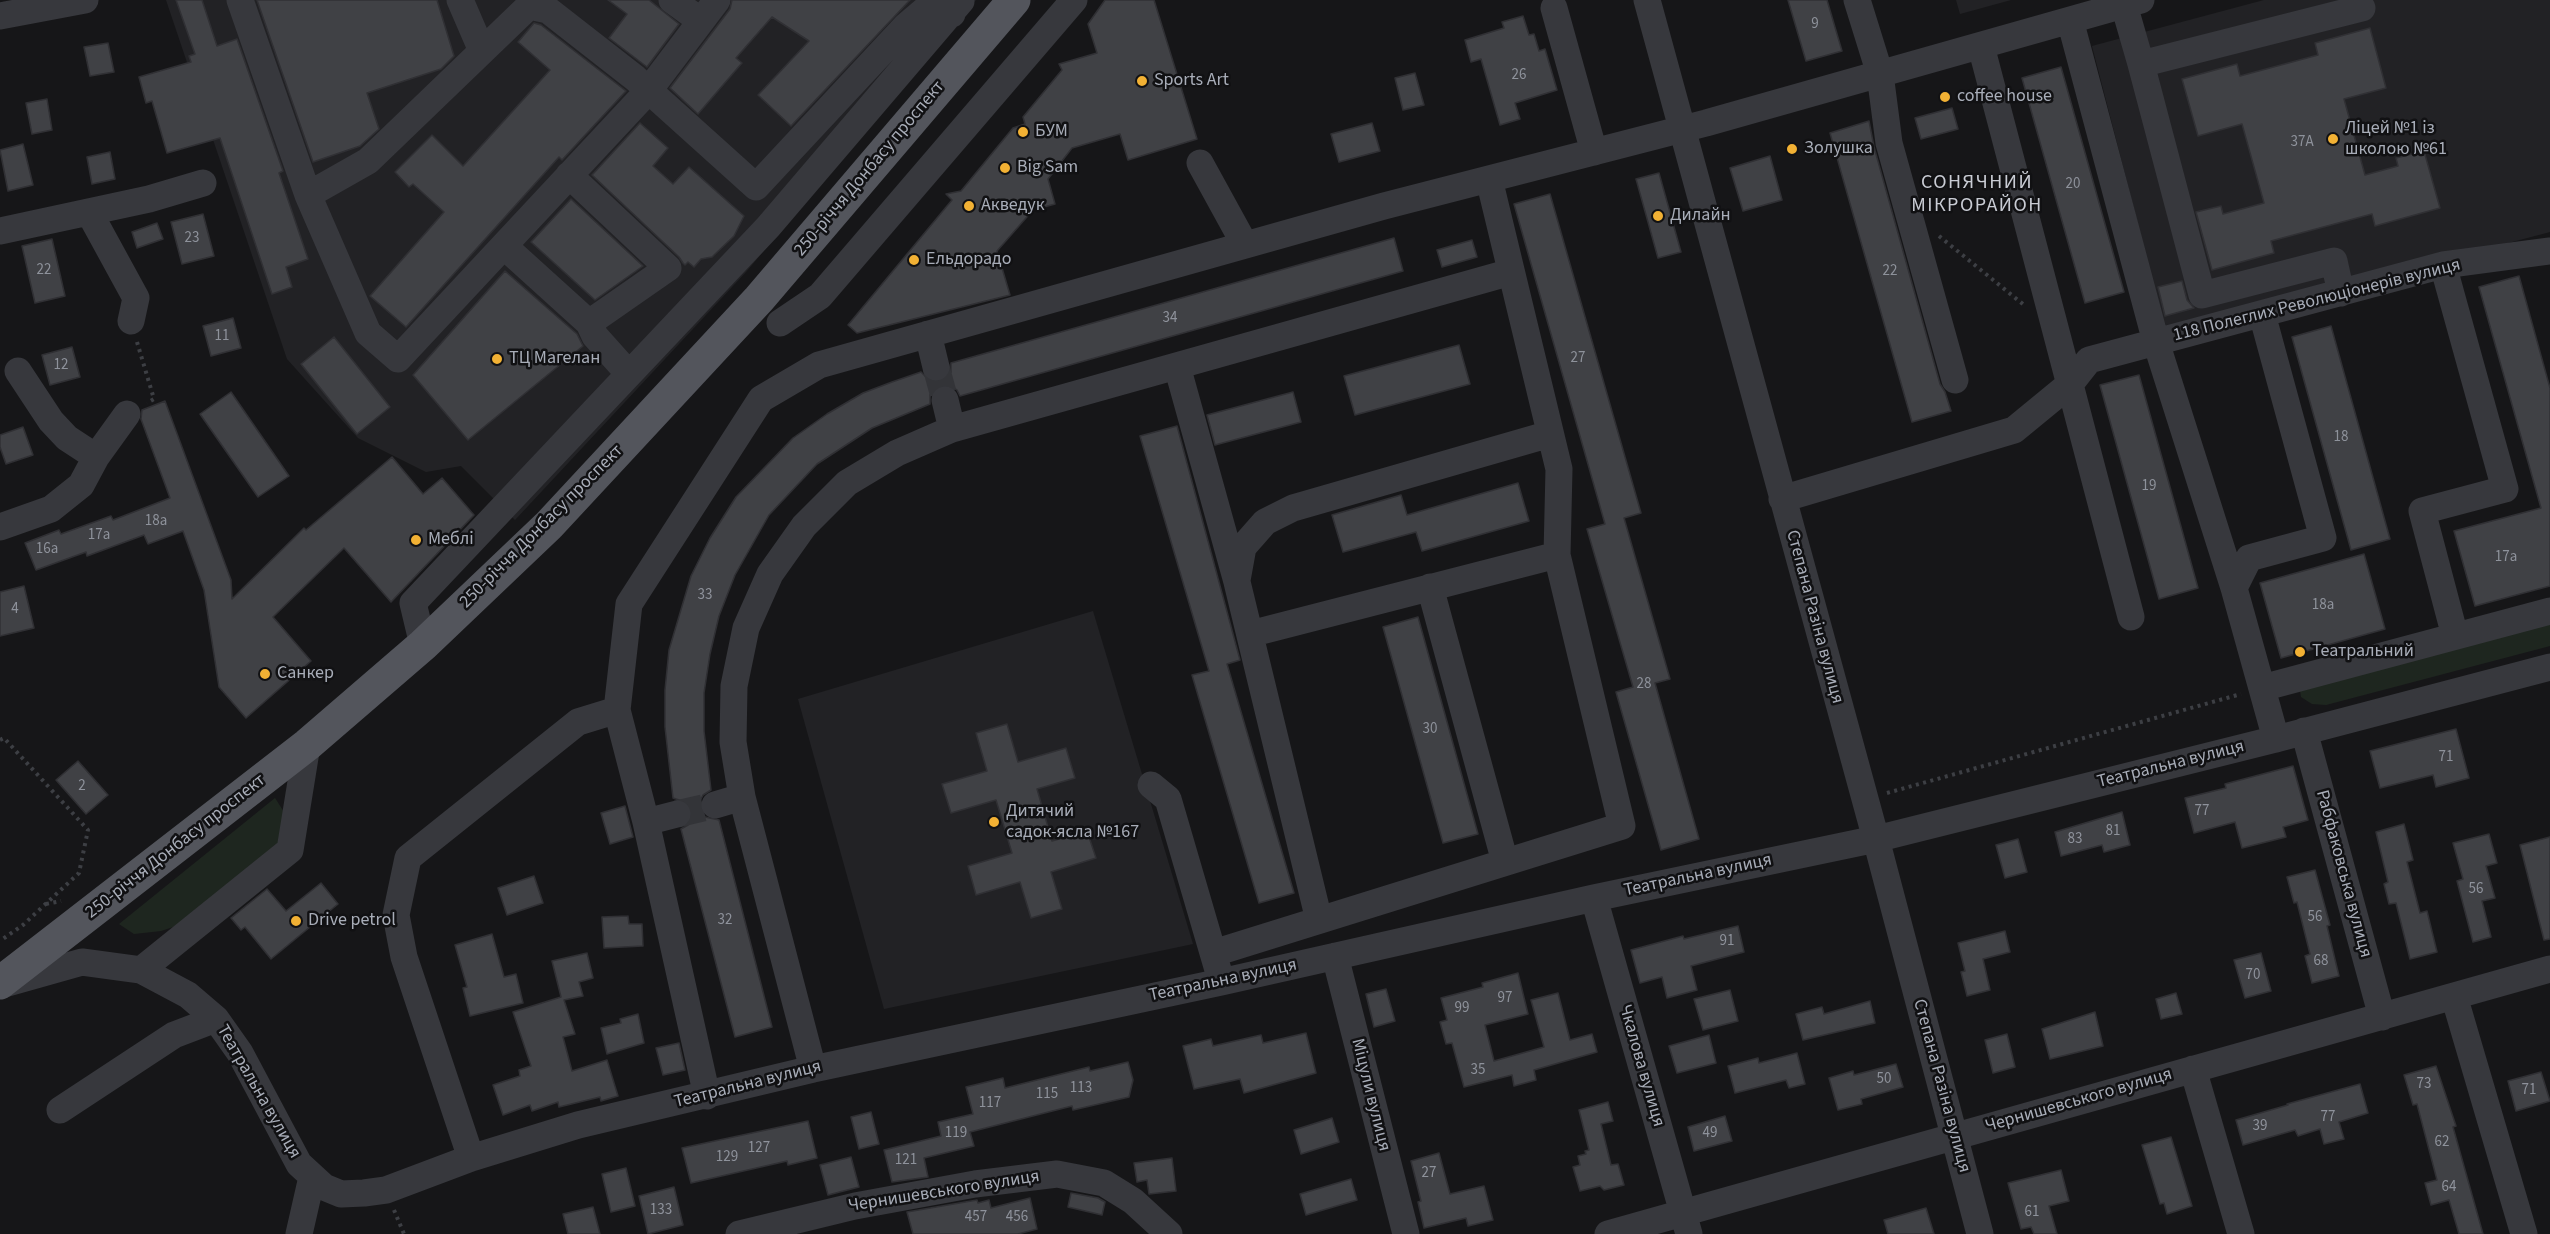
<!DOCTYPE html>
<html>
<head>
<meta charset="utf-8">
<style>
	body { margin:0 }
	canvas { display:block; background:#161618 }
</style>
</head>
<body>
<canvas width="2550" height="1234"></canvas>
<script>
const c = document.querySelector('canvas').getContext('2d');
c.lineJoin = 'round';
function fill(path, color) { c.fillStyle = color; c.fill(path, 'evenodd'); }
const poly = rows => new Path2D(rows.map(r => 'M' + r).join(''));
function stroke(path, color, width, dash) { c.strokeStyle = color; c.lineWidth = width; c.lineCap = dash ? 'butt' : 'round'; c.setLineDash(dash || []); c.stroke(path); }
function label(font, color, halo, rows, align = 'center') {
  c.font = font + ' "Source Sans 3",sans-serif'; c.lineWidth = 5; c.setLineDash([]); c.textBaseline = 'middle'; c.strokeStyle = halo; c.fillStyle = color; for (const [text, x, y, turn = 0] of rows) {
    c.save(); c.translate(x, y); c.rotate((+turn || 0) * Math.PI / 180); c.textAlign = isNaN(turn) ? turn : align; if (halo) c.strokeText(text, 0, 0); c.fillText(text, 0, 0); c.restore();
  }
}
const built = poly([
	[166,0,976,0,746,272,515,520,461,466,426,472,358,438,287,359],
	[1956,0,2011,0,1960,14],
	[2264,0,2550,0,2550,232,2166,333,2092,46],
	[1093,611,1193,944,884,1009,798,699]
]);
const green = poly([
	[2550,622,2550,646,2326,705,2312,704,2301,697,2300,690],
	[275,798,284,812,277,852,188,922,161,931,134,934,119,924]
]);
const building = poly([
	[176,0,202,0,217,46,237,39,283,171,279,173,308,259,286,267,292,287,272,294,220,138,167,153,152,101,146,103,139,77,191,62,189,56,195,54,176,0],
	[257,0,437,0,454,56,441,69,367,93,379,129,360,146,313,162,257,0],
	[608,0,649,0,679,24,647,67,609,38,627,14,608,0],
	[732,0,910,0,791,126,758,95,809,41,772,17,736,58,742,63,698,114,670,88,730,9,732,0],
	[1105,0,1154,0,1197,139,1128,160,1120,134,1072,148,1048,179,1055,204,1033,210,997,251,1010,295,857,333,848,325,952,200,946,194,961,191,1013,128,1025,124,1023,117,1062,70,1059,64,1097,53,1088,24,1105,0],
	[1788,0,1827,0,1842,51,1806,61,1788,0],
	[1523,16,1529,35,1534,34,1539,51,1545,49,1557,90,1515,103,1520,119,1500,125,1481,59,1471,62,1465,40,1504,28,1502,22,1523,16],
	[534,23,541,25,626,91,562,160,559,157,406,327,370,296,444,212,413,184,409,187,395,172,432,135,463,166,550,70,518,42,534,23],
	[2370,28,2386,88,2344,99,2365,175,2398,166,2396,158,2424,151,2440,208,2375,226,2372,214,2271,241,2274,253,2212,270,2196,212,2221,206,2223,214,2264,203,2242,124,2198,136,2182,79,2237,64,2240,76,2318,55,2315,43,2370,28],
	[108,43,114,72,90,76,84,47,108,43],
	[2061,67,2124,292,2085,303,2022,78,2061,67],
	[1415,73,1424,105,1403,110,1395,78,1415,73],
	[47,99,52,130,32,134,26,103,47,99],
	[1952,108,1958,129,1921,139,1915,118,1952,108],
	[1869,121,1874,147,1940,384,1945,392,1951,411,1912,422,1830,133,1869,121],
	[640,123,668,148,653,166,673,184,689,167,744,216,734,236,712,257,701,259,694,267,688,262,685,265,683,263,679,257,592,175,640,123],
	[1372,123,1380,151,1339,162,1331,134,1372,123],
	[23,144,33,185,8,191,0,150,23,144],
	[110,152,115,179,92,184,87,157,110,152],
	[1770,156,1782,200,1743,211,1730,168,1770,156],
	[1659,173,1681,252,1658,258,1636,179,1659,173],
	[1550,194,1641,513,1624,518,1670,679,1655,683,1699,839,1661,850,1616,692,1633,687,1587,529,1605,524,1514,204,1550,194],
	[571,199,643,266,595,300,531,242,571,199],
	[203,214,214,256,182,264,171,222,203,214],
	[157,223,163,239,137,248,132,232,157,223],
	[1394,238,1403,271,960,396,957,390,950,385,941,385,934,389,930,395,930,404,872,428,817,464,769,515,735,575,719,616,710,654,704,693,704,731,711,790,703,795,700,801,700,809,705,817,719,820,772,1027,735,1037,681,829,688,825,692,819,692,811,688,803,673,798,665,727,665,690,669,650,691,576,710,538,736,497,793,438,827,414,863,393,892,382,921,372,931,382,940,382,946,379,951,372,951,363,1394,238],
	[52,239,65,296,35,303,22,246,52,239],
	[1472,240,1477,257,1442,267,1437,250,1472,240],
	[505,271,577,334,583,346,468,440,413,375,505,271],
	[2519,276,2550,388,2550,586,2475,606,2454,531,2541,508,2479,287,2519,276],
	[2182,281,2187,300,2194,308,2165,316,2158,287,2182,281],
	[233,318,241,348,211,356,203,326,233,318],
	[2331,326,2390,539,2351,550,2292,337,2331,326],
	[334,337,390,407,357,434,301,364,334,337],
	[1459,345,1470,384,1355,415,1344,376,1459,345],
	[72,347,80,377,50,385,42,355,72,347],
	[2139,375,2198,588,2159,599,2100,385,2139,375],
	[231,392,289,476,258,497,200,414,231,392],
	[1293,392,1301,422,1215,445,1207,415,1293,392],
	[165,401,231,580,232,599,304,528,306,530,392,457,423,494,442,478,474,515,391,602,344,548,273,617,311,661,246,718,219,687,204,590,183,531,148,544,144,535,87,556,86,552,36,570,25,543,59,530,61,534,111,516,113,520,170,498,141,419,142,410,165,401],
	[1177,426,1240,660,1227,664,1294,893,1259,903,1192,675,1209,671,1140,436,1177,426],
	[23,427,33,455,6,464,0,447,0,435,23,427],
	[1518,483,1529,521,1422,551,1416,532,1343,552,1332,515,1401,495,1407,515,1518,483],
	[2364,554,2385,629,2281,658,2260,583,2364,554],
	[24,586,34,628,0,636,0,592,24,586],
	[1418,617,1478,834,1443,843,1383,627,1418,617],
	[1007,724,1018,762,1066,748,1075,778,1037,789,1052,841,1087,831,1096,858,1051,872,1062,909,1031,918,1020,882,976,895,968,866,1012,853,996,800,951,813,942,784,987,771,976,733,1007,724],
	[2456,729,2469,778,2436,787,2433,775,2380,788,2370,751,2456,729],
	[78,761,108,795,86,814,56,780,78,761],
	[2293,766,2308,820,2283,827,2286,837,2242,848,2235,822,2194,833,2185,798,2226,788,2225,784,2293,766],
	[625,806,633,837,610,844,601,813,625,806],
	[2122,812,2130,845,2104,852,2102,845,2061,856,2055,832,2122,812],
	[2404,824,2413,860,2407,862,2420,913,2427,911,2437,952,2410,959,2396,903,2389,904,2384,884,2388,882,2376,832,2404,824],
	[2489,834,2497,863,2486,866,2495,898,2482,901,2491,937,2473,942,2457,881,2463,879,2453,843,2489,834],
	[2550,837,2550,939,2544,940,2520,845,2550,837],
	[2018,839,2027,872,2005,878,1996,845,2018,839],
	[2315,870,2330,925,2327,926,2339,976,2312,983,2305,956,2310,954,2297,902,2294,903,2287,877,2315,870],
	[534,876,543,903,507,915,498,888,534,876],
	[321,883,338,904,271,959,245,927,241,930,231,918,267,889,286,911,321,883],
	[628,916,629,924,642,924,643,946,604,948,602,917,628,916],
	[1738,926,1744,952,1691,966,1697,990,1667,998,1662,977,1640,983,1631,950,1683,936,1684,939,1738,926],
	[2005,931,2010,952,1983,959,1990,990,1967,996,1961,972,1965,971,1958,943,2005,931],
	[492,934,504,977,516,974,523,1003,470,1016,463,988,467,987,455,945,492,934],
	[587,953,593,978,579,982,583,996,564,1000,575,1034,563,1037,572,1071,607,1060,618,1096,601,1101,600,1097,559,1107,558,1102,532,1111,530,1105,503,1115,493,1085,520,1076,519,1070,531,1066,513,1012,561,997,552,961,587,953],
	[2261,953,2271,991,2245,998,2234,960,2261,953],
	[1518,973,1528,1014,1485,1025,1494,1061,1544,1047,1531,1000,1558,993,1570,1040,1592,1034,1597,1052,1534,1070,1536,1080,1514,1086,1512,1075,1464,1087,1452,1043,1446,1044,1440,1022,1447,1020,1441,998,1483,987,1482,983,1518,973],
	[1386,989,1395,1021,1374,1027,1366,994,1386,989],
	[1730,990,1738,1021,1703,1030,1694,999,1730,990],
	[2176,993,2182,1014,2161,1019,2156,999,2176,993],
	[1870,1001,1875,1023,1803,1040,1796,1014,1822,1007,1824,1014,1870,1001],
	[2095,1012,2103,1046,2050,1059,2042,1029,2095,1012],
	[638,1014,644,1043,607,1054,601,1028,621,1023,620,1019,638,1014],
	[1306,1033,1316,1073,1244,1093,1240,1079,1194,1089,1183,1046,1211,1039,1213,1046,1261,1035,1263,1043,1306,1033],
	[2007,1034,2015,1067,1993,1073,1985,1040,2007,1034],
	[1709,1035,1716,1063,1677,1073,1669,1046,1709,1035],
	[679,1043,685,1070,663,1075,656,1048,679,1043],
	[1797,1053,1805,1084,1789,1088,1786,1080,1735,1093,1728,1066,1758,1058,1759,1063,1797,1053],
	[1128,1062,1133,1080,1129,1097,1073,1110,1072,1106,970,1132,974,1146,924,1158,928,1177,892,1182,884,1150,941,1136,938,1122,973,1114,966,1087,1003,1078,1005,1088,1089,1067,1090,1071,1128,1062],
	[1896,1064,1903,1087,1861,1099,1862,1104,1838,1110,1829,1078,1853,1071,1854,1075,1896,1064],
	[2436,1066,2456,1126,2453,1127,2483,1234,2459,1234,2449,1200,2431,1205,2425,1183,2437,1180,2417,1104,2413,1105,2404,1075,2436,1066],
	[2541,1072,2550,1101,2516,1111,2508,1081,2541,1072],
	[2360,1084,2368,1113,2339,1122,2344,1139,2324,1144,2320,1129,2298,1136,2295,1130,2243,1145,2236,1120,2288,1105,2287,1104,2360,1084],
	[1608,1102,1613,1121,1601,1124,1611,1165,1618,1164,1624,1185,1604,1190,1600,1186,1580,1191,1573,1167,1580,1165,1578,1156,1586,1154,1585,1151,1589,1150,1579,1110,1608,1102],
	[871,1112,879,1144,859,1149,851,1117,871,1112],
	[1725,1116,1732,1141,1694,1151,1688,1127,1725,1116],
	[1332,1118,1339,1142,1301,1154,1294,1130,1332,1118],
	[808,1121,817,1158,788,1165,787,1161,691,1183,682,1148,808,1121],
	[2171,1137,2192,1206,2167,1214,2164,1203,2160,1204,2142,1145,2171,1137],
	[1439,1153,1450,1194,1484,1186,1493,1220,1468,1226,1466,1218,1424,1228,1418,1202,1421,1201,1411,1161,1439,1153],
	[851,1157,859,1187,828,1195,820,1165,851,1157],
	[1172,1158,1176,1191,1149,1194,1147,1180,1137,1182,1134,1163,1172,1158],
	[626,1168,635,1206,611,1212,602,1174,626,1168],
	[2061,1170,2069,1201,2049,1206,2057,1234,2034,1234,2031,1227,2021,1229,2008,1183,2061,1170],
	[1351,1179,1357,1200,1306,1215,1300,1194,1351,1179],
	[674,1187,683,1225,648,1234,639,1196,674,1187],
	[1071,1193,1098,1198,1105,1202,1102,1215,1068,1207,1071,1193],
	[1030,1198,1037,1229,1018,1234,913,1234,907,1212,977,1200,978,1203,989,1200,991,1208,1030,1198],
	[593,1207,600,1234,568,1234,563,1214,593,1207],
	[1926,1208,1934,1234,1888,1234,1884,1220,1926,1208]
]);
const minorTunnel = poly([
	[936,367,945,400],
	[677,814,715,805]
]);
const path = poly([
	[1939,236,2024,305],
	[137,342,154,399,147,403],
	[0,740,4,738,88,830,79,873,23,925,0,941],
	[1887,793,2241,694],
	[46,904,61,901],
	[394,1210,404,1234]
]);
const minor = poly([
	[240,0,308,195,368,161,529,6,548,10,635,78,756,187,906,26,926,9,952,14],
	[460,0,482,51],
	[672,0,701,21],
	[1647,0,1876,839,1980,1234],
	[1857,0,1880,74,1889,143,1955,380],
	[2124,5,2141,64,2362,8],
	[1554,8,1594,152],
	[0,16,85,0],
	[2070,20,2156,342,2234,588,2276,739],
	[1981,46,2131,617],
	[2141,64,2202,295,2334,261,2341,293],
	[1200,163,1245,245],
	[308,195,368,333,398,359,649,90,717,0],
	[89,212,136,298,131,321],
	[0,231,149,199,203,183],
	[504,246,589,323,668,268,569,175],
	[2443,265,2505,489,2422,511,2455,636],
	[589,323,595,336,629,374],
	[780,323,820,296,1074,0],
	[928,334,936,367],
	[1177,366,1237,582,1319,920],
	[18,371,51,421,67,438,96,457],
	[945,400,952,429],
	[1782,499,2014,430,2070,384,2089,360,2443,265,2550,251],
	[0,527,51,509,81,485,96,457,127,414],
	[1237,580,1243,547,1265,522,1293,508,1550,434],
	[1430,587,1505,862],
	[2234,588,2249,558,2323,538,2262,314],
	[1250,634,1557,555],
	[423,645,413,603,768,227,961,1],
	[2262,688,2550,611],
	[2304,731,2382,1017],
	[1151,785,1168,799,1218,970],
	[715,805,742,797],
	[646,822,677,814],
	[1594,898,1689,1234],
	[1214,953,1622,826,1557,555,1559,469,1489,179],
	[1335,956,1406,1234],
	[141,970,290,850,307,745],
	[4,984,82,962,141,970,188,995,216,1019,240,1053,299,1164,324,1187,341,1194,364,1193,386,1190,471,1158,578,1125,813,1069,1221,982,1594,898,1876,839,2276,739,2550,667],
	[2454,996,2524,1234],
	[813,1069,742,797,733,742,734,686,746,628,770,574,804,526,847,483,897,453,952,429,1511,272],
	[2193,1069,2241,1234],
	[707,1096,646,822,617,710,629,604,761,399,819,365,1384,206,1706,123,2141,0],
	[60,1110,174,1035,216,1019],
	[471,1158,404,957,396,915,408,858,578,722,617,710],
	[299,1234,312,1177],
	[739,1234,855,1206,975,1184,1057,1174,1104,1183,1133,1201,1169,1234],
	[1608,1234,2550,969]
]);
const major = poly([
	[0,983,307,745,423,645,549,525,759,299,1014,0]
]);
const markers = [
	[1142,81,6,"#f2b134"],
	[1945,97,6,"#f2b134"],
	[1023,132,6,"#f2b134"],
	[2333,139,6,"#f2b134"],
	[1792,149,6,"#f2b134"],
	[1005,168,6,"#f2b134"],
	[969,206,6,"#f2b134"],
	[1658,216,6,"#f2b134"],
	[914,260,6,"#f2b134"],
	[497,359,6,"#f2b134"],
	[416,540,6,"#f2b134"],
	[2300,652,6,"#f2b134"],
	[265,674,6,"#f2b134"],
	[994,822,6,"#f2b134"],
	[296,921,6,"#f2b134"]
];
const numberNames = [
	["9",1815,25],
	["26",1519,76],
	["37А",2302,143],
	["20",2073,185],
	["23",192,239],
	["22",44,271],
	["22",1890,272],
	["34",1170,319],
	["11",222,337],
	["27",1578,359],
	["12",61,366],
	["18",2341,438],
	["19",2149,487],
	["18а",156,522],
	["17а",99,536],
	["16а",47,550],
	["17а",2506,558],
	["33",705,596],
	["18а",2323,606],
	["4",15,610],
	["28",1644,685],
	["30",1430,730],
	["71",2446,758],
	["2",82,787],
	["77",2202,812],
	["81",2113,832],
	["83",2075,840],
	["56",2476,890],
	["56",2315,918],
	["32",725,921],
	["91",1727,942],
	["68",2321,962],
	["70",2253,976],
	["97",1505,999],
	["99",1462,1009],
	["35",1478,1071],
	["50",1884,1080],
	["73",2424,1085],
	["113",1081,1089],
	["71",2529,1091],
	["115",1047,1095],
	["117",990,1104],
	["77",2328,1118],
	["39",2260,1127],
	["119",956,1134],
	["49",1710,1134],
	["62",2442,1143],
	["127",759,1149],
	["129",727,1158],
	["121",906,1161],
	["27",1429,1174],
	["64",2449,1188],
	["133",661,1211],
	["61",2032,1213],
	["457",976,1218],
	["456",1017,1218]
];
const poiNames = [
	["Sports Art",1154,81],
	["coffee house",1957,97],
	["Ліцей №1 із",2345,129],
	["школою №61",2345,150],
	["БУМ",1035,132],
	["Золушка",1804,149],
	["Big Sam",1017,168],
	["Акведук",981,206],
	["Дилайн",1670,216],
	["Ельдорадо",926,260],
	["ТЦ Магелан",509,359],
	["Меблі",428,540],
	["Театральний",2312,652],
	["Санкер",277,674],
	["Дитячий",1006,812],
	["садок-ясла №167",1006,833],
	["Drive petrol",308,921]
];
const streetNames = [
	["250-річчя Донбасу проспект",870,169,-50],
	["118 Полеглих Революціонерів вулиця",2317,301,-14],
	["250-річчя Донбасу проспект",542,527,-45],
	["Степана Разіна вулиця",1814,617,75],
	["Театральна вулиця",2171,765,-14],
	["250-річчя Донбасу проспект",176,847,-38],
	["Рабфаковська вулиця",2343,874,75],
	["Театральна вулиця",1698,876,-12],
	["Театральна вулиця",1223,981,-12],
	["Чкалова вулиця",1641,1066,74],
	["Театральна вулиця",748,1085,-14],
	["Степана Разіна вулиця",1941,1086,75],
	["Театральна вулиця",258,1092,60],
	["Міцули вулиця",1370,1095,76],
	["Чернишевського вулиця",2079,1101,-16],
	["Чернишевського вулиця",944,1192,-9]
];
const neighbourhoodNames = [
	["СОНЯЧНИЙ",1977,184],
	["МІКРОРАЙОН",1977,207]
];
fill(built, '#222225');
fill(green, '#1e261f');
fill(building, '#404145');
stroke(building, '#303034', 1.5);
stroke(minorTunnel, '#333438', 27, [27, 14]);
stroke(path, '#3d3f44', 4, [3, 4.5]);
stroke(minor, '#37383d', 27);
stroke(major, '#53555c', 33);
for (const [x, y, r, color] of markers) { const dot = new Path2D(); dot.arc(x, y, r, 0, 2 * Math.PI); c.fillStyle = color; c.fill(dot); stroke(dot, '#111113', 2); }
label('15px', '#8e929b', null, numberNames);
label('18px', '#a8adb8', '#111113', poiNames, 'left');
label('18px', '#a8adb8', '#111113', streetNames);
c.letterSpacing = '1.5px';
label('20px', '#c9ccd4', '#111113', neighbourhoodNames);
c.letterSpacing = '0px';
</script>
</body>
</html>
